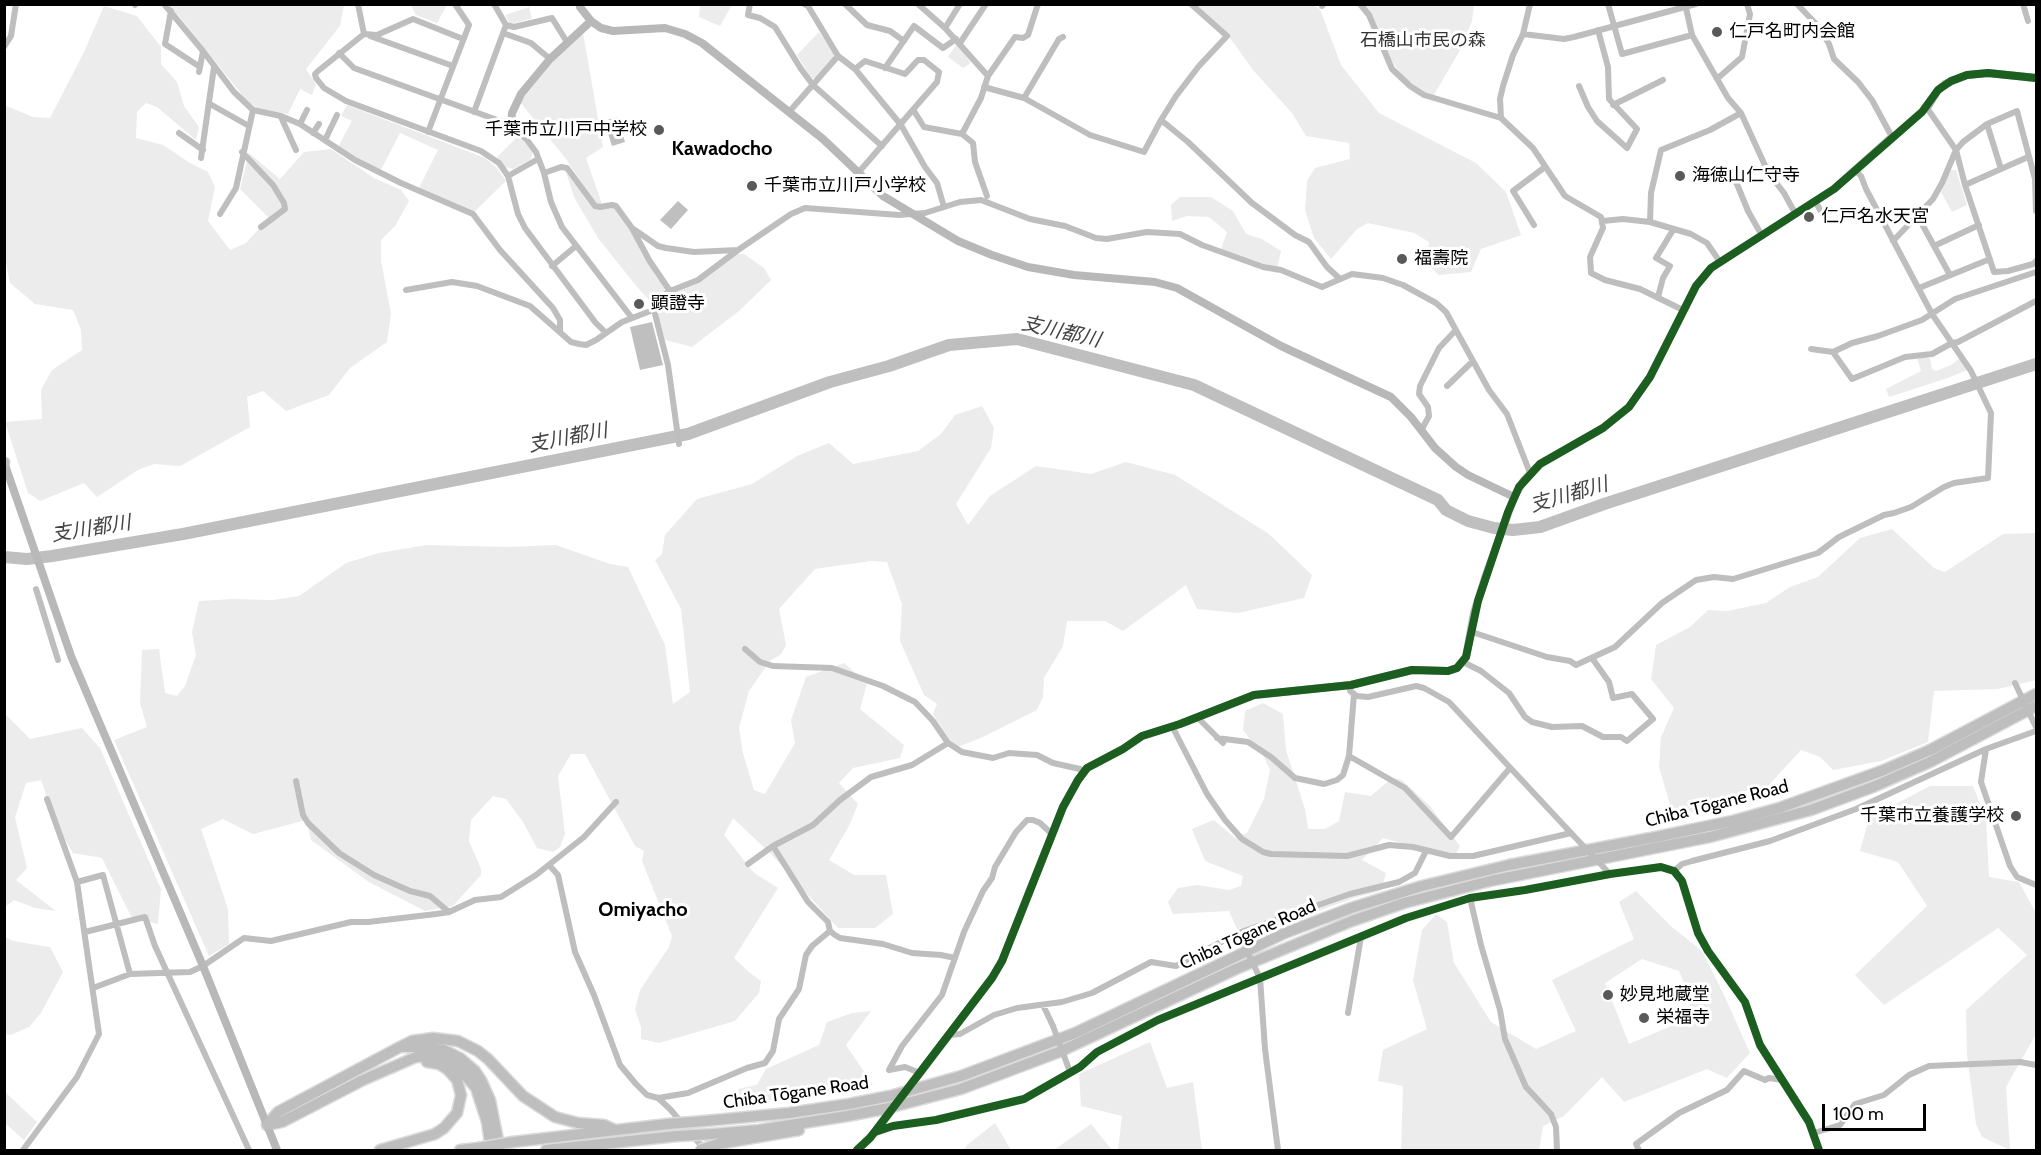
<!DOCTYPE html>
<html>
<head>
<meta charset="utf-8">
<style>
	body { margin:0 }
	#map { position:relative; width:2041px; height:1155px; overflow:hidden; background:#fff; font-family:Cabin,sans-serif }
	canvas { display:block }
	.frame { position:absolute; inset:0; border:6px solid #000; pointer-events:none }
	.scale { position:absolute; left:1822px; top:1104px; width:104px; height:27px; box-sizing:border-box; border:3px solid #000; border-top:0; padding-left:8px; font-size:18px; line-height:21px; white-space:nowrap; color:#000; -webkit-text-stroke:4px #fff; paint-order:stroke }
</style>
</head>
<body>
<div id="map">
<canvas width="2041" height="1155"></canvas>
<div class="frame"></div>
<div class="scale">100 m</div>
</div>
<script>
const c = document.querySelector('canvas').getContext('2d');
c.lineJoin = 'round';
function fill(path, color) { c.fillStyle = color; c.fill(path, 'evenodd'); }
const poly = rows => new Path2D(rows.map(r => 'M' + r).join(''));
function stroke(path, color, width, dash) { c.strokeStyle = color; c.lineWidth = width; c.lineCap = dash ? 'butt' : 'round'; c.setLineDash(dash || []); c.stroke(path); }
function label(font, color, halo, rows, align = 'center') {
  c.font = font + ' Cabin,"Noto Sans JP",sans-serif'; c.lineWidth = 6; c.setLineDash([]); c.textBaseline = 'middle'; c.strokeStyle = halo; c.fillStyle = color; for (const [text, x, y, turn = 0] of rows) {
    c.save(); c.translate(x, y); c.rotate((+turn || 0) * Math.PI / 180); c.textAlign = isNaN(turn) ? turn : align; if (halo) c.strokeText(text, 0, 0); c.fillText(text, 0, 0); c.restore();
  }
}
const green = poly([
	[167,5,344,5,340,26,306,69,316,84,312,95,300,89,288,114,257,108,247,101,178,15],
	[411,5,447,5,437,23,416,15],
	[700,5,700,4,732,5,720,26,699,17],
	[1193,5,1313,5,1320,9,1341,65,1379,113,1476,163,1506,192,1521,235,1481,249,1471,272,1439,275,1427,264,1429,242,1414,233,1368,223,1357,229,1331,259,1314,238,1305,210,1307,181,1315,168,1350,159,1349,143,1306,136,1292,113,1253,70,1225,31],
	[1364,5,1474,5,1472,21,1460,50,1434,95,1421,93,1404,78,1391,60],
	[104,6,137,16,161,47,161,64,177,82,184,106,199,127,196,140,157,107,146,103,137,112,136,138,163,145,190,163,208,172,215,187,208,221,230,250,246,243,269,218,240,189,249,153,280,179,304,152,331,149,374,178,401,190,409,201,395,226,381,240,381,261,391,314,387,342,350,368,329,395,286,411,263,391,247,397,250,427,180,466,154,464,138,470,97,497,84,483,40,501,28,493,5,422,42,419,41,390,52,370,82,350,81,330,73,310,35,304,10,283,4,254,4,105,33,117,50,118,84,52],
	[529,7,532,18,512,24,509,22,505,15],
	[819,32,834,54,833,58,815,78,811,78,797,55],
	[583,33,603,147,586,158,602,204,598,204,594,202,566,159,520,102,556,58],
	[957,44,971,63,963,68,948,57],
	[347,105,485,158,497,168,506,181,474,212,419,188,438,150,400,133,382,168,379,170,338,147,352,121,341,116],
	[518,136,533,151,531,159,513,169,505,167,497,157],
	[1950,170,1956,170,1967,205,1952,212,1941,192],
	[566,172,593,207,598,210,615,208,630,229,644,258,668,290,650,301,637,287,598,238,574,197],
	[1180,197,1211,197,1233,211,1246,234,1262,239,1281,251,1276,273,1221,249,1227,232,1209,217,1187,216,1172,221,1171,205],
	[736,254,744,254,764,268,771,280,739,311,692,347,665,340,655,310,657,304],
	[1917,358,1930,358,1932,369,1936,371,1951,365,1960,358,1967,370,1948,378,1889,397,1886,389,1921,371],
	[982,406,994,428,991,448,956,504,968,525,990,496,1036,466,1091,474,1126,462,1175,475,1269,534,1312,575,1304,598,1238,613,1197,609,1186,585,1123,631,1105,621,1067,621,1063,646,1044,678,1043,697,1037,710,983,737,955,748,933,714,937,704,924,695,900,641,902,604,887,562,871,561,815,569,779,609,786,645,781,654,770,661,749,691,739,728,743,753,754,790,765,794,795,743,791,720,806,677,844,663,867,683,860,709,904,745,900,758,853,768,839,783,858,804,849,826,829,860,854,875,886,875,893,914,875,928,838,928,772,855,733,818,724,835,754,873,778,888,734,958,749,972,761,981,759,993,735,1021,659,1043,641,1039,641,1027,635,1009,640,990,669,947,672,936,642,861,644,851,635,846,585,754,571,754,558,776,565,834,560,847,553,852,537,848,523,822,506,799,493,796,471,820,469,841,481,869,481,875,453,906,425,911,369,882,311,840,306,820,253,834,223,819,201,829,228,909,229,944,209,956,114,740,147,727,140,703,142,650,159,649,165,693,177,696,185,686,196,655,192,632,199,601,234,599,273,600,299,596,346,563,379,553,426,545,509,547,556,545,610,564,628,567,665,645,673,704,690,692,681,609,655,560,662,554,665,535,697,499,752,484,797,456,829,443,853,464,918,451,941,434,955,415],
	[1892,529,1934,568,1945,572,2003,534,2036,533,2036,680,1998,689,1934,691,1928,742,1881,761,1833,770,1820,757,1801,750,1768,786,1742,792,1728,799,1721,808,1673,815,1659,767,1661,737,1674,708,1651,679,1656,645,1690,627,1708,610,1727,611,1766,603,1790,587,1818,577,1860,538],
	[1263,703,1283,714,1286,750,1305,809,1308,829,1325,829,1339,821,1345,792,1371,796,1392,778,1402,780,1430,806,1460,846,1454,858,1383,838,1362,860,1386,873,1381,891,1354,898,1297,919,1237,929,1229,911,1173,914,1168,902,1178,888,1197,885,1229,890,1241,886,1243,876,1205,861,1192,829,1214,820,1235,838,1247,833,1264,799,1270,770,1264,757,1243,730,1245,711],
	[5,714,30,739,82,728,100,748,161,889,158,924,132,918,102,858,73,853,58,829,41,780,26,783,15,817,27,868,16,880,56,911,35,908,14,900,5,907],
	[1930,786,1973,786,1986,819,1989,877,2019,882,2036,913,2036,1034,2006,1087,2010,1150,1982,1137,1976,1124,1967,1055,1966,1010,2027,955,1998,928,1884,1005,1855,975,1927,906,1898,862,1860,851,1869,818],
	[1636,891,1672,927,1702,951,1724,995,1750,1053,1727,1078,1707,1069,1624,1102,1602,1077,1564,1116,1543,1126,1539,1150,1401,1150,1403,1086,1378,1081,1383,1050,1427,1029,1413,980,1422,930,1436,914,1447,922,1454,963,1491,1022,1536,1049,1576,1031,1552,980,1634,939,1619,902],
	[1642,959,1679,971,1689,995,1690,1018,1629,1044,1605,983],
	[5,937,13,941,50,947,63,972,41,1013,29,1027,11,1035,5,1034],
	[871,1011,846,1045,873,1085,742,1104,738,1089,757,1085,766,1069,819,1045,827,1022,852,1013],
	[1150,1042,1167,1088,1193,1082,1202,1150,1118,1150,1122,1116,1081,1106,1079,1074],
	[5,1092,37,1122,24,1140,5,1123],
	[995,1123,1011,1150,964,1150,967,1145],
	[1091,1124,1112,1150,1054,1150]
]);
const water = poly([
	[617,117,625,142,612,146,604,121],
	[678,201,688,210,671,229,660,220],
	[652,322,663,365,640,370,630,327]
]);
const river = poly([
	[4,557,27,559,52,556,183,534,688,434,830,382,889,366,949,345,1017,339,1194,385,1438,500,1446,510,1468,521,1494,528,1513,530,1540,527,1604,504,2036,364]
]);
const street = poly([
	[164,4,203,51,234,92,253,110,281,116,300,124,355,160,401,183,473,214,500,250,553,308,560,320,560,331],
	[358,4,364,34],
	[494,4,506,25,514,27,552,18,567,42],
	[750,4,748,15,760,18,775,27,801,69,813,85,882,146],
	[804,4,808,6,838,56,855,69,901,125,925,167,937,183,944,207],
	[845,4,867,25,890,31,904,41],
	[918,4,945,28,988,76],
	[1360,4,1369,15,1392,69,1410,86,1424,95,1501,118],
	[1530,4,1523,34,1513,55,1503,86,1500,99,1501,118,1533,148,1565,196,1601,217,1603,228,1590,257,1591,273,1605,280,1640,289,1683,310],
	[1608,4,1622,54,1692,35],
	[1797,4,1819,27,1829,44,1834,59,1858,82,1872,100,1892,137,1927,108,1956,150,1965,185,1994,272,2008,271,2033,264,2036,261],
	[2023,4,2028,21],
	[135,5,136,4],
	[1322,6,1324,4],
	[1686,8,1692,35,1728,98,1741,113,1768,172,1784,193,1795,213],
	[171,11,165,44,200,67],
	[945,28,960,4],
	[503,33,531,43,550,59],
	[1523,34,1564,39,1574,37,1696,4],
	[370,36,453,66],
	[463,39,413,19,377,35,364,34,318,71,315,74,316,78,324,88,346,101,481,151,499,163,508,176,518,214,525,228,595,322,606,333],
	[960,43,986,4],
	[4,47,11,36,16,4],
	[339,53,354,68,511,125,527,140,536,152,544,173,551,202,562,227,632,318],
	[885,68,914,26,943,48,956,39],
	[855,69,865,61,905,74,918,60,924,60,939,72,937,82,858,173],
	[199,72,203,51],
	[1718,78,1742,57,1750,14,1747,4],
	[1579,86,1588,107,1597,121,1627,148,1637,129,1609,99,1608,67,1598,30],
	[984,87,1024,98,1090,135,1144,152,1161,120,1176,96,1199,66,1227,36,1191,4],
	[1024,98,1059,39,1063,37],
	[210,104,249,126],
	[1613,105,1663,80],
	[914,111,924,127,962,134,973,143,975,162,987,196],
	[474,112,506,25],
	[789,112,838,56],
	[281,117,296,150],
	[1161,120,1188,142,1252,203,1295,235,1309,242,1327,267,1339,278],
	[300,124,307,110],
	[1987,124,2001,169],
	[428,132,469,25,455,4],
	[179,133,203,150],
	[313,133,319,124],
	[962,134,981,98,988,76,1015,37,1023,38,1028,35,1038,4],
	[325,140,337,115],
	[242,152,273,185,284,203,285,209,261,227],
	[201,158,214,67],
	[1727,169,1737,184,1748,211,1761,234],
	[544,173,561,167,567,168,595,206,600,207,612,205,616,206,632,228,649,260,670,291],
	[508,176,538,159],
	[1965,185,2028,157],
	[1815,201,1826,220],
	[220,214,236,188,253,110],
	[1917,215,1950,275],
	[1603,221,1623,219,1650,222,1691,234,1707,243,1720,262],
	[1650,222,1651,193,1661,150,1710,130,1741,113],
	[1534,225,1513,191,1545,167],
	[632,228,658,246,666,248,694,252,738,250,791,214,805,208,899,215,925,213,960,202,981,200,1030,219,1065,226,1096,238,1107,239,1147,232,1180,234,1202,245,1263,267,1281,270,1322,287,1352,274,1383,278,1403,285,1436,303,1446,312,1489,390,1507,414,1530,473],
	[1893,241,1933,199,1942,183,1956,150,1963,142,1987,124,2017,111,2035,179,2036,211],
	[1934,246,1979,225],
	[552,266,576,246],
	[1919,288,1990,259],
	[406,290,452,282,477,286,530,306,571,342,579,344,586,345,596,340,622,322,653,310],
	[1658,297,1663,278,1670,266,1656,258,1673,230],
	[1811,349,1833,352,1852,343,1878,336,1922,320,1955,299,2036,272],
	[1833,352,1852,379,1905,357,1932,354,1952,343,1958,342,2036,301],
	[1447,386,1472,362],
	[1422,429,1429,416,1428,407,1419,394,1420,386,1439,348,1455,331],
	[679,444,668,365,653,306,654,302,670,291,698,280,738,250],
	[36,589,58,660],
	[1472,632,1547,657,1570,661,1576,665,1615,647,1662,603,1696,580,1714,577,1733,579,1818,553,1839,537,1884,515,1894,513,1911,507,1944,487,1954,483,1988,478,1991,413,1971,371,1932,314,1866,189,1861,176,1856,171],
	[745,649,760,662,773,666,832,668,883,686,915,702,933,721,948,743,962,752,993,758,1009,753,1037,755,1053,763,1080,769,1084,772],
	[1463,662,1481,671,1509,693,1525,717,1532,722,1552,727,1582,726,1603,737,1621,737,1627,741,1653,719,1632,694,1613,698,1609,682,1592,658],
	[1197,717,1223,743],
	[2033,721,2036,727],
	[1172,726,1207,794,1225,820,1242,839,1263,852,1271,854,1347,856,1389,845,1413,847,1450,856,1473,856,1571,833,1449,702,1424,688,1416,686,1368,697,1357,696,1350,691,1351,685],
	[1217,738,1248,742,1271,757,1295,778,1324,784,1337,780,1343,775,1349,756,1354,694],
	[1986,749,1981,782,2010,866,2017,877,2036,885],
	[1349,756,1405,788,1451,837,1510,768],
	[296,781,303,815,308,823,339,853,374,875,410,891,430,896,449,912],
	[773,846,808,902,828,922,830,931,835,935,840,938,883,944,912,953,941,955,955,958],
	[748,864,773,846,813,825,840,800,871,777,912,765,948,743],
	[549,865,558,875,575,952,594,995,620,1065,636,1084,647,1095,658,1098,670,1109,705,1150],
	[1674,871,1682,864,1692,861,1770,841,1856,809,1986,749,2036,731],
	[77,882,103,875,130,974],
	[1470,898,1481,945,1500,1010,1505,1039,1526,1087,1551,1114,1556,1127,1557,1150],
	[85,932,145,917,155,946,249,1150],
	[1260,978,1265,1049,1278,1150],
	[93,988,130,974,190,972,203,966,244,938,271,941,351,922,368,922,436,914,449,912,475,900,501,897,536,875,584,837,616,802],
	[1043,1005,1053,1026],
	[1348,1013,1361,937],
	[949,1035,960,1034,994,1015,1017,1008,1062,1002,1092,993,1151,962,1176,966,1238,933,1350,894,1399,882,1415,873,1426,851],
	[889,1070,902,1046,942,995,964,932,983,891,992,878,995,867,1016,832,1027,820,1033,820,1040,823,1052,834],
	[889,1070,905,1067,920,1073],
	[658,1098,688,1093,747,1068,765,1063,773,1051,779,1019,799,989,806,955,812,946,830,931],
	[875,1132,893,1126,936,1120,1024,1099,1080,1067,1097,1052,1158,1020,1406,918,1470,898,1525,890,1610,874,1661,867,1674,871,1682,881,1698,933,1708,951,1745,1002,1760,1045,1809,1122,1819,1150],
	[1814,1133,1840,1125,1855,1104,1884,1095,1909,1075,1929,1066,2020,1062,2036,1065],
	[23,1150,77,1077,99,1034,77,882,47,799],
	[1639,1150,1636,1144,1679,1113,1727,1090,1744,1071,1765,1080,1769,1078,1783,1080]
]);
const secondary = poly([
	[580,7,591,21,601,28,613,31,665,28,685,34,702,43,823,139,883,196,958,241,992,255,1028,267,1074,275,1155,282,1177,288,1281,346,1391,397,1411,417,1435,448,1456,467,1468,475,1514,497],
	[1927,108,1938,90,1945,84,1967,75,1988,73,2036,78],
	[511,125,512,113,521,94,550,59,591,21],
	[4,462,71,656,203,966,277,1150],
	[920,1073,992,978,1002,961,1063,807,1078,780,1087,768,1123,749,1142,736,1180,724,1254,695,1351,685,1412,670,1448,671,1457,668,1466,657,1474,613,1486,575,1514,497,1524,480,1540,464,1603,428,1629,407,1650,377,1696,286,1711,268,1834,189,1892,137],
	[857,1150,875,1132]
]);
const primary = poly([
	[4,462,5,462]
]);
const highway = poly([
	[403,1047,426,1047,444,1050,460,1058,475,1071,481,1080,490,1100,500,1150],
	[705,1121,789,1113,849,1104,890,1096,961,1076,1075,1033,1285,933,1351,908,1422,886,1509,865,1656,837,1732,821,1779,808,1884,770,1930,750,2036,694],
	[267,1125,278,1112,400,1047,412,1041,433,1038,458,1041,478,1051,488,1059,523,1096,555,1117,578,1123,604,1125,615,1130],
	[267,1125,282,1122,363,1080,416,1057,435,1056,444,1058,459,1068,476,1088,487,1122,491,1150],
	[713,1134,759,1130,847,1116,884,1109,961,1089,1059,1052,1236,969,1352,921,1404,903,1490,881,1710,837,1811,810,1873,787,1930,762,2036,706],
	[513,1142,668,1124],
	[718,1144,799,1130],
	[380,1150,435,1134,444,1128,457,1113,461,1095,457,1080,447,1069,439,1064,427,1062],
	[460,1150,478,1148],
	[546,1150,677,1136]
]);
const streetBridge = poly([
	[2015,683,2033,721],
	[1571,833,1610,874],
	[1238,933,1260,978],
	[1053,1026,1070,1072]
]);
const secondaryBridge = poly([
	[875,1132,920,1073]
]);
const highwayBridge = poly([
	[668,1124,705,1121],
	[677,1136,713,1134],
	[478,1148,513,1142],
	[700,1150,718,1144]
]);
const cycleway = poly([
	[875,1132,893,1126,936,1120,1024,1099,1080,1067,1097,1052,1158,1020,1406,918,1470,898,1525,890,1610,874,1661,867,1674,871,1682,881,1698,933,1708,951,1745,1002,1760,1045,1809,1122,1819,1150],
	[857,1150,870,1138,992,978,1002,961,1063,807,1078,780,1087,768,1123,749,1142,736,1180,724,1254,695,1351,685,1412,670,1448,671,1457,668,1466,657,1478,601,1508,512,1519,487,1540,464,1603,428,1629,407,1650,377,1696,286,1711,268,1834,189,1922,112,1938,90,1951,81,1967,75,1988,73,2036,78]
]);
const markers = [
	[1717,32,6,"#595959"],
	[659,130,6,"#595959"],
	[1680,176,6,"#595959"],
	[752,186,6,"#595959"],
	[1809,217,6,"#595959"],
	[1402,259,6,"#595959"],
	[639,304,6,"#595959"],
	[2016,816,6,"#595959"],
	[1608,995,6,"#595959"],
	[1644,1018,6,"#595959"]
];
const poiNames = [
	["仁戸名町内会館",1729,32],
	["千葉市立川戸中学校",647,130,"right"],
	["海徳山仁守寺",1692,176],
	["千葉市立川戸小学校",764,186],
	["仁戸名水天宮",1821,217],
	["福壽院",1414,259],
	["顕證寺",651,304],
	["千葉市立養護学校",2004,816,"right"],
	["妙見地蔵堂",1620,995],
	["栄福寺",1656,1018]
];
const parkNames = [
	["石橋山市民の森",1423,41]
];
const streetNames = [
	["Chiba Tōgane Road",1717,804,-14],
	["Chiba Tōgane Road",1248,935,-24],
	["Chiba Tōgane Road",796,1093,-8]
];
const neighbourhoodNames = [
	["Kawadocho",722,149],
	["Omiyacho",643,910]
];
const waterNames = [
	["支川都川",1061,332,13],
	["支川都川",568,438,-11],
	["支川都川",1569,495,-16],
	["支川都川",91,529,-9]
];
fill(green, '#ececec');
fill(water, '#bfbfbf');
stroke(river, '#bfbfbf', 12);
stroke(primary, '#dbdbdb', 11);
stroke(highway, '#dbdbdb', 13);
stroke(street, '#bebebe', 6);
stroke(secondary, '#b8b8b8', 8);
stroke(primary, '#bebebe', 9);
stroke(highway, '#bebebe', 10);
stroke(highwayBridge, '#dbdbdb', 13, []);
stroke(streetBridge, '#bebebe', 6);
stroke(secondaryBridge, '#b8b8b8', 8);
stroke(highwayBridge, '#bebebe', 10);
stroke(cycleway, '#1b5e20', 8);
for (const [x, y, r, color] of markers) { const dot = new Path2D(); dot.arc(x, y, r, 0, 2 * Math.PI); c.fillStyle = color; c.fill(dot); stroke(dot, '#fff', 2); }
label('18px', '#000', '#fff', poiNames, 'left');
label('18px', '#333', '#fff', parkNames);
label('18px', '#000', '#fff', streetNames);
label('bold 20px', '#000', '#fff', neighbourhoodNames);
label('italic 20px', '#444', '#fff', waterNames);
</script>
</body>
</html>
